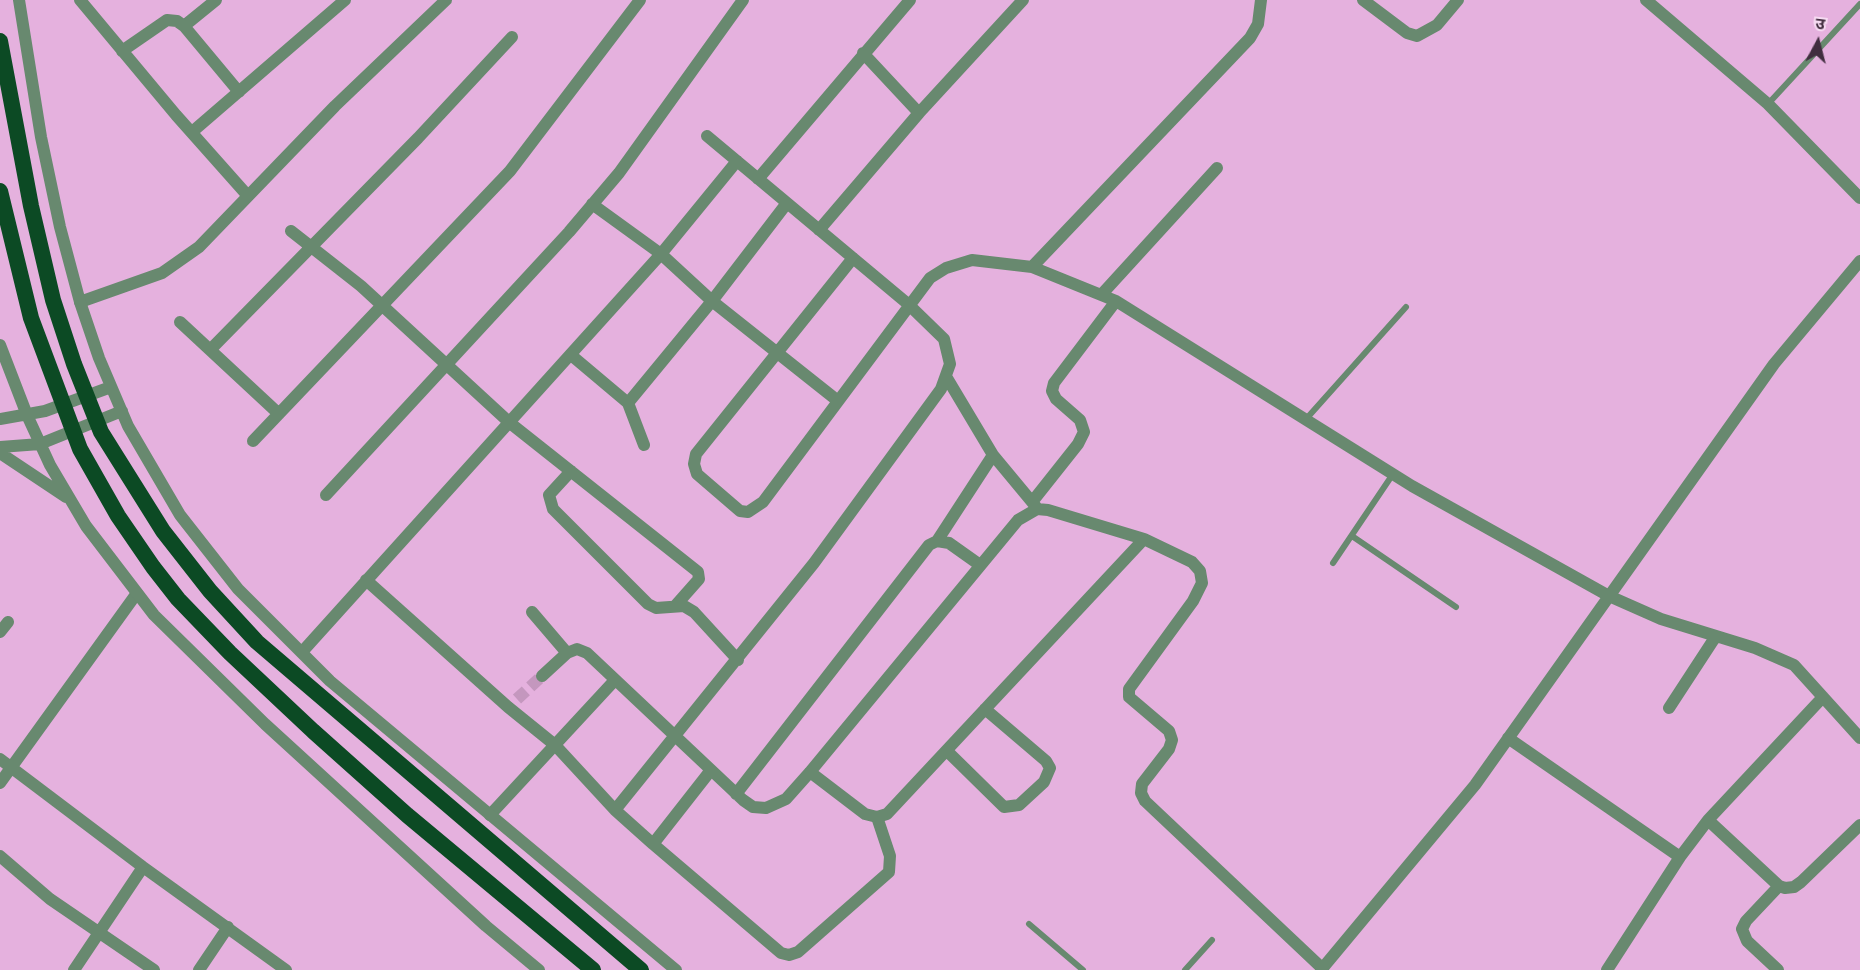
<!DOCTYPE html>
<html>
<head>
<meta charset="utf-8">
<style>
	body { margin:0 }
	#map { position:relative; width:1860px; height:970px; overflow:hidden; background:#e5b1de; font-family:"Times New Roman","Noto Sans Devanagari",serif }
	canvas { display:block }
	.north { position:absolute; left:1788px; top:12px; width:60px; height:60px; -webkit-text-stroke:4px #f6dbf2; paint-order:stroke; rotate:7deg; font-size:16px; font-weight:700; line-height:24px; text-align:center; color:#412d3f }
	.north::after { content:''; display:block; margin:auto; width:21px; height:27px; background:#412d3f; clip-path:polygon(50% 0,100% 100%,50% 72%,0 100%) }
</style>
</head>
<body>
<div id="map">
<canvas width="1860" height="970"></canvas>
<div class="north">उ</div>
</div>
<script>
const c = document.querySelector('canvas').getContext('2d');
c.lineJoin = 'round';
const poly = rows => new Path2D(rows.map(r => 'M' + r).join(''));
function stroke(path, color, width, dash) { c.strokeStyle = color; c.lineWidth = width; c.lineCap = dash ? 'butt' : 'round'; c.setLineDash(dash || []); c.stroke(path); }
const minorTunnel = poly([
	[517,699,542,676]
]);
const service = poly([
	[1768,104,1860,4],
	[1307,418,1406,307],
	[1352,536,1456,607],
	[1333,563,1393,474],
	[1029,924,1083,970],
	[1185,970,1212,940]
]);
const minor = poly([
	[80,0,176,115,248,196],
	[1363,0,1407,33,1417,36,1437,25,1458,0],
	[1646,0,1768,104,1860,198],
	[184,26,216,0],
	[122,51,167,20,177,21,184,26,239,92],
	[863,53,919,113],
	[192,132,345,0],
	[758,179,910,0],
	[592,204,661,254,712,301,838,401],
	[819,230,919,113,1023,0],
	[291,231,361,286,510,423,693,568,698,572,699,579,676,605],
	[853,258,696,454,694,464,697,474,740,511,748,512,763,502,930,278,946,268,972,260,1032,267,1116,301,1412,486,1609,596,1661,619,1755,648,1794,665,1860,738],
	[1032,267,1250,38,1258,24,1261,0],
	[1102,294,1217,168],
	[80,302,162,273,199,247,335,106,446,0],
	[180,322,279,414],
	[211,349,418,138,512,37],
	[571,355,628,403,644,445],
	[947,378,993,455,1037,508],
	[628,403,712,301,787,203],
	[253,441,510,171,640,0],
	[571,471,549,495,553,509,648,604,656,608,684,606,694,612,738,660],
	[326,495,569,232,619,173,743,0],
	[1032,502,1078,444,1084,432,1080,420,1056,399,1052,391,1054,383,1116,301],
	[937,541,993,455],
	[366,580,508,707,555,745,615,810,653,844,781,953,789,955,798,952,889,872,890,856,877,817],
	[532,612,567,653],
	[0,632,8,622],
	[302,652,661,254,737,161],
	[542,676,567,653,577,649,587,653,743,800,753,807,766,808,786,799,810,772,1018,520,1037,509,1048,510,1144,539,1192,562,1200,571,1202,583,1193,601,1129,689,1129,697,1169,731,1172,740,1169,749,1142,784,1141,793,1145,801,1322,968],
	[1669,708,1716,636],
	[1508,738,1680,857,1607,970],
	[947,751,1004,807,1019,805,1044,782,1050,768,1046,761,985,709],
	[0,759,143,867,286,970],
	[810,772,865,814,877,817,887,814,1144,539],
	[0,783,137,593],
	[736,794,929,545,937,541,949,543,980,565],
	[615,810,814,563,941,389,950,364,944,339,908,304,707,136],
	[490,815,615,680],
	[1708,820,1779,886,1785,888,1794,887,1801,882,1860,825],
	[653,844,711,770],
	[0,856,50,899,154,970],
	[1680,857,1708,820,1823,697],
	[74,970,143,867],
	[199,970,228,927],
	[1321,970,1475,785,1774,364,1860,261],
	[1778,970,1747,941,1742,929,1746,921,1779,886]
]);
const tertiary = poly([
	[19,0,41,137,60,227,80,302,99,358,128,426,180,515,238,589,330,681,676,970],
	[0,345,27,415,50,465,86,526,154,615,265,724,486,926,539,970],
	[0,419,45,411,111,387],
	[0,447,40,444,122,411],
	[0,453,66,497]
]);
const trunk = poly([
	[0,41,31,206,53,300,74,364,101,432,163,531,210,591,257,642,641,970],
	[0,191,31,318,80,449,118,516,153,567,178,599,230,653,313,731,407,815,593,970]
]);
stroke(minorTunnel, '#c497be', 12, [12, 6]);
stroke(service, '#68896f', 6);
stroke(minor, '#68896f', 12);
stroke(tertiary, '#68896f', 12);
stroke(trunk, '#0c4a24', 16);
</script>
</body>
</html>
